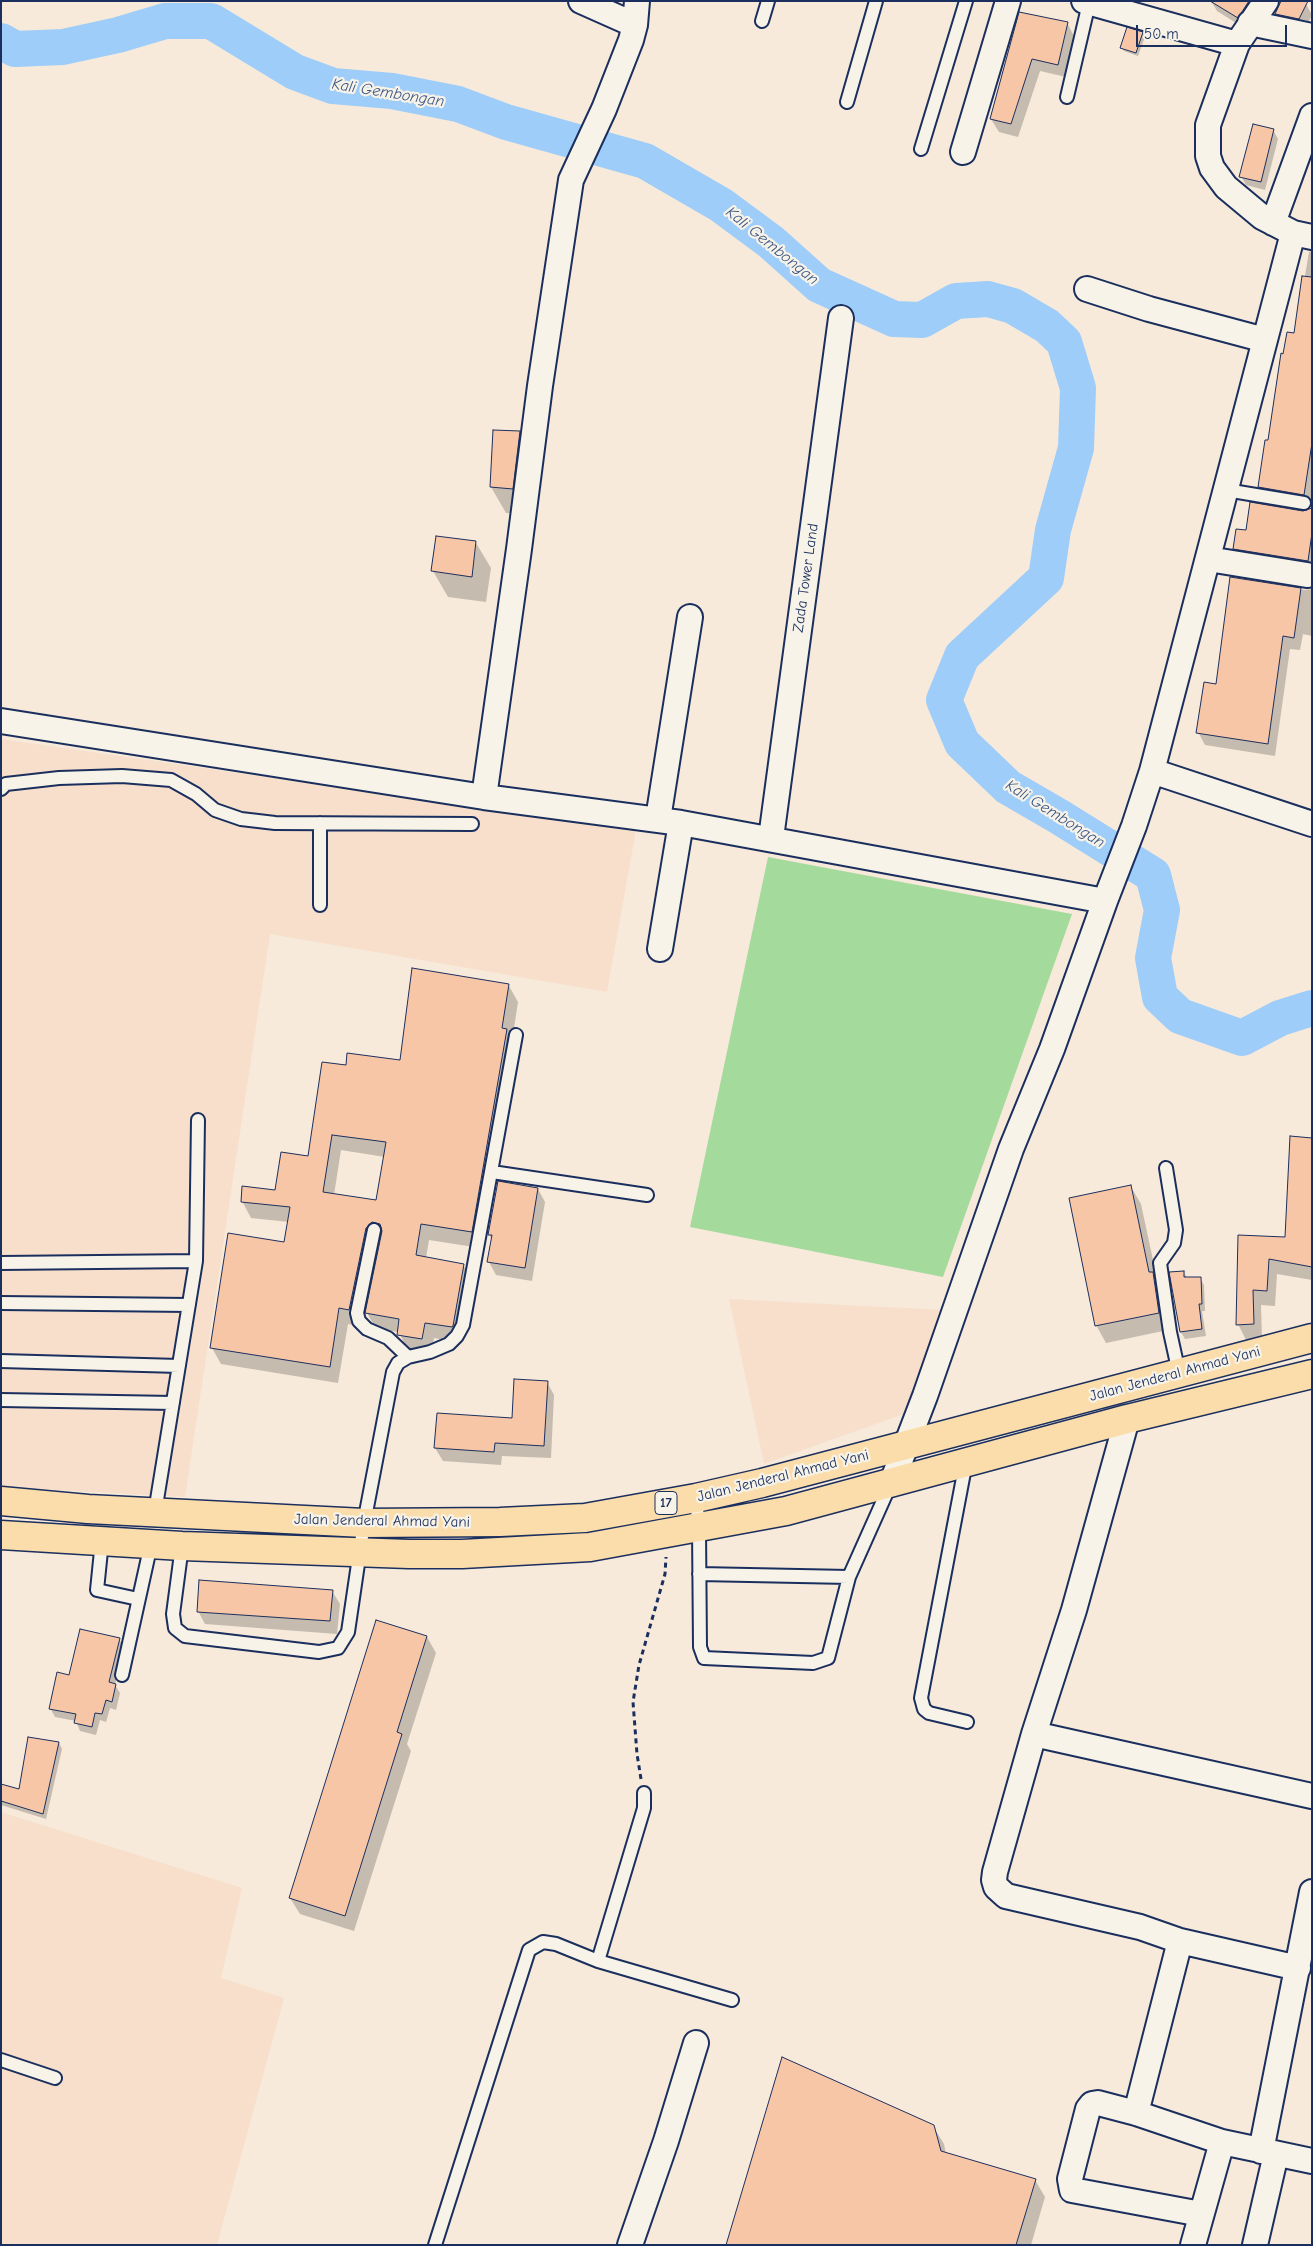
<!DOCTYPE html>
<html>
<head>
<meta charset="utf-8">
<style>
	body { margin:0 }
	#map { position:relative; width:1313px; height:2246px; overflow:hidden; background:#f7eadb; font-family:"Comic Neue",sans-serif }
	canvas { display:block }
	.frame { position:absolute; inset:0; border:2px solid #1b2f5e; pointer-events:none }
	.scale { position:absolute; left:1136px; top:25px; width:151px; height:22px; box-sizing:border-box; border:2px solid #1b2f5e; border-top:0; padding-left:6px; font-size:15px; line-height:18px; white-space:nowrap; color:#1b2f5e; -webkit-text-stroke:4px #f7f3e8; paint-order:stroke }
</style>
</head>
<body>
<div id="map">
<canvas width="1313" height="2246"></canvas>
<div class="frame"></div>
<div class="scale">50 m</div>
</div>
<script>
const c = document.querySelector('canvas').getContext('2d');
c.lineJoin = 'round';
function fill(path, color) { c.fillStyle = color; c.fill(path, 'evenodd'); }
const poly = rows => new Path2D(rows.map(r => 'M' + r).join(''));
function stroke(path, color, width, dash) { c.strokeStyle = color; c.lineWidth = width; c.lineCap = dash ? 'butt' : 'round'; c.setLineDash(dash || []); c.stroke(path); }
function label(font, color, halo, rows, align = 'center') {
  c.font = font + ' "Comic Neue",sans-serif'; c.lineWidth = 4.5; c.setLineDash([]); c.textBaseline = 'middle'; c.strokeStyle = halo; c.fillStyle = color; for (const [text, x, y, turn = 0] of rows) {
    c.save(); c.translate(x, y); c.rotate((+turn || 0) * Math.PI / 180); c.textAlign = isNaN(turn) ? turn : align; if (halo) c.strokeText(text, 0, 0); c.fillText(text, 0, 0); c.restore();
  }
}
const built = poly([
	[1,739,636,830,607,992,270,934,185,1497,1,1487],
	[729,1299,944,1310,915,1410,764,1464],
	[1,1812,242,1888,221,1978,284,1998,217,2245,1,2245]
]);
const green = poly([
	[768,857,1072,914,943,1277,690,1227]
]);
const shadow = poly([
	[1211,1,1263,1,1244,28,1217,11],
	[1281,1,1301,1,1306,4,1312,15,1305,29,1281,24,1275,14],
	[1020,14,1067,23,1074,36,1066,77,1040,71,1018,137,999,132,991,119],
	[1143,33,1145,37,1138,56,1124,51,1122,48],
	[1273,130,1278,139,1265,190,1246,185,1241,176],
	[1312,251,1312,573,1242,562,1235,549,1247,532,1308,512,1312,507,1266,500,1259,487,1295,334,1309,252],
	[520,432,534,458,527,514,506,513,491,487],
	[476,543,491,568,486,602,448,597,433,571],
	[1231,578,1305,590,1312,589,1312,636,1303,634,1300,650,1290,649,1275,756,1205,745,1198,732,1217,685],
	[509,986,518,1002,480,1248,429,1240,426,1258,463,1265,473,1281,461,1343,434,1338,431,1354,408,1351,399,1332,376,1329,367,1313,382,1237,375,1245,358,1326,348,1324,338,1383,221,1364,212,1348,286,1243,289,1222,251,1218,242,1201,276,1192,309,1157,347,1066,401,1062],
	[341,1150,385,1157,377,1202,334,1195],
	[1312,1139,1312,1280,1277,1274,1275,1306,1261,1305,1262,1339,1246,1340,1238,1324,1239,1236,1287,1238],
	[1131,1187,1141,1204,1168,1330,1106,1343,1096,1325],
	[538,1189,545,1202,532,1281,496,1275,489,1262,492,1240,489,1234],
	[1184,1272,1187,1278,1200,1278,1204,1285,1205,1311,1202,1311,1206,1336,1185,1339,1181,1332],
	[547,1382,554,1395,551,1458,502,1456,501,1465,443,1461,435,1448,513,1420],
	[332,1591,340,1604,337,1634,205,1624,198,1611],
	[427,1637,436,1653,407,1744,411,1751,354,1931,300,1914,290,1898],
	[119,1639,124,1648,115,1685,120,1693,116,1710,110,1708,106,1722,100,1720,96,1735,80,1731,76,1721,55,1717,50,1708,70,1677],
	[59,1743,62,1749,46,1819,1,1805,1,1785,20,1791],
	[933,2126,944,2144,946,2154,1035,2180,1045,2197,1031,2245,728,2245]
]);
const river = poly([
	[1,41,15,49,63,47,118,35,165,21,211,21,295,72,333,86,392,91,458,104,506,122,645,161,721,205,771,242,819,285,894,319,922,320,956,301,988,299,1013,306,1047,326,1064,342,1078,388,1076,448,1053,530,1046,578,962,656,944,700,962,743,1008,787,1058,816,1153,875,1162,910,1153,958,1160,997,1180,1016,1242,1038,1280,1018,1312,1008]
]);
const building = poly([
	[1210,1,1249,1,1238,18,1210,1],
	[1281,1,1308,1,1299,19,1275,14,1281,1],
	[1019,12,1068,22,1058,65,1032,59,1011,124,990,119,1019,12],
	[1127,27,1143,32,1136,53,1120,48,1127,27],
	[1253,124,1274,129,1261,182,1239,177,1253,124],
	[1302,276,1312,277,1312,443,1304,495,1258,487,1265,440,1268,440,1281,353,1283,354,1287,332,1294,333,1302,276],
	[493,430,520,431,513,489,490,487,493,430],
	[1250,502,1303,511,1312,508,1312,533,1308,561,1233,549,1236,529,1246,530,1250,502],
	[436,536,476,541,472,577,431,571,436,536],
	[1230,577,1301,588,1294,638,1283,636,1268,744,1196,733,1204,682,1216,684,1230,577],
	[412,968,509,984,502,1028,507,1029,472,1232,421,1224,416,1255,464,1264,453,1326,452,1327,425,1323,422,1339,397,1335,399,1319,365,1313,382,1231,380,1224,372,1222,366,1228,349,1310,339,1308,330,1367,210,1348,228,1233,284,1242,290,1207,241,1202,242,1186,275,1190,281,1152,308,1156,322,1062,346,1065,347,1053,400,1060,412,968],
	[332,1135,386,1142,376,1200,323,1192,332,1135],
	[1290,1136,1312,1138,1312,1267,1269,1259,1267,1291,1253,1290,1254,1324,1236,1325,1238,1235,1285,1237,1290,1136],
	[498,1181,538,1188,525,1268,487,1262,492,1235,488,1235,498,1181],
	[1131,1185,1149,1272,1153,1272,1159,1313,1095,1326,1069,1198,1131,1185],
	[1184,1271,1184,1277,1201,1277,1202,1304,1199,1304,1202,1329,1180,1332,1169,1272,1184,1271],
	[514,1379,548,1381,544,1446,495,1443,494,1452,434,1448,437,1413,512,1418,514,1379],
	[199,1580,333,1590,330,1621,197,1612,199,1580],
	[376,1620,427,1636,397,1732,402,1734,345,1916,289,1898,376,1620],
	[80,1629,120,1638,109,1682,116,1684,112,1702,106,1700,102,1714,95,1713,92,1727,74,1723,76,1714,49,1709,57,1672,69,1675,80,1629],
	[28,1737,59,1742,43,1814,1,1801,1,1784,19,1789,28,1737],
	[782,2057,934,2125,941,2151,1036,2179,1016,2245,726,2245,782,2057]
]);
const path = poly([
	[641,1779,637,1754,633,1702,639,1665,665,1574,666,1557]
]);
const lane = poly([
	[762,21,768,1],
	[1067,97,1089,3],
	[847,102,876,1],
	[921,149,966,1],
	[1226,490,1304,503],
	[1,789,6,784,59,778,122,776,171,780,196,794,215,810,241,819,275,823,472,824],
	[320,905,320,823],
	[1166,1168,1176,1230,1174,1243,1160,1263,1170,1332,1179,1373],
	[492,1172,647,1195],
	[374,1230,357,1313,359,1321,367,1329,388,1338,408,1357],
	[1,1263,196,1261],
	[1,1303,189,1305],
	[1,1361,179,1366],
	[1,1400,173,1403],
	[966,1462,921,1698,924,1709,929,1713,967,1722],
	[696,1498,699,1529,700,1647,704,1658,813,1663,828,1658,849,1577,891,1483],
	[155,1512,196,1261,198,1120],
	[102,1541,97,1590,138,1599],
	[182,1546,173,1614,175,1628,185,1636,319,1652,338,1648,348,1632,364,1523,393,1372,398,1363,408,1357,430,1352,449,1344,457,1336,463,1325,516,1035],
	[699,1574,849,1577],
	[122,1675,151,1544],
	[598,1961,644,1808,644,1793],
	[1,2060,55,2078],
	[435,2245,529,1950,543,1942,556,1944,598,1961,732,2000]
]);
const street = poly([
	[581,1,635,25],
	[1084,1,1237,44],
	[1266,1,1237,44,1208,125,1208,156,1212,168,1226,187,1262,217,1293,233,1312,237],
	[1250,23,1312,36],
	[963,152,1008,1],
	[1273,223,1312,116],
	[1087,289,1149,309,1265,340],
	[1208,559,1307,575],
	[1,721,484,797,681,823,1105,901],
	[1152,771,1312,824],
	[484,797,519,549,540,386,571,180,604,109,631,40,635,25,637,1],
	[658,819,690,617],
	[771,838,841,318],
	[660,949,681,823],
	[1127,1419,1074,1610,1034,1734,995,1872,994,1880,996,1887,1006,1896,1140,1927,1180,1941,1136,2113],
	[892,1482,925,1396,1011,1149,1052,1049,1105,901,1134,826,1152,771,1293,233],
	[1034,1734,1312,1796],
	[1180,1941,1298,1968],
	[1261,2151,1312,1892],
	[1201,2214,1072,2190,1070,2179,1088,2109,1092,2104,1098,2103,1136,2113,1222,2142,1312,2161],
	[630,2245,666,2141,696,2043],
	[1193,2245,1222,2142],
	[1255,2245,1276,2154]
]);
const highway = poly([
	[1,1501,88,1509,364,1523,500,1522,585,1518,696,1498,762,1483,1312,1338],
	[1,1535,182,1546,409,1554,462,1554,590,1547,786,1511,1127,1419,1312,1374]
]);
const shields = [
	[666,1503,22]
];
const shieldNames = [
	["17",666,1503]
];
const streetNames = [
	["Zada Tower Land",806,578,-82],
	["Jalan Jenderal Ahmad Yani",1175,1374,-15],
	["Jalan Jenderal Ahmad Yani",783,1476,-14],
	["Jalan Jenderal Ahmad Yani",382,1521,1]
];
const waterNames = [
	["Kali Gembongan",388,93,9],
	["Kali Gembongan",772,246,39],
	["Kali Gembongan",1055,814,32]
];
fill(built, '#f7dfcb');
fill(green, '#a5da9d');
fill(shadow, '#0003');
stroke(river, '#9ecdf9', 36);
fill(building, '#f7c6a7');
stroke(building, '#1b2f5e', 1);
stroke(lane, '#1b2f5e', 16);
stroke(street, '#1b2f5e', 28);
stroke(highway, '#1b2f5e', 31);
stroke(path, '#1b2f5e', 3, [5, 4]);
stroke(lane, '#f7f3e8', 12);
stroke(street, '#f7f3e8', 24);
stroke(highway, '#fbddab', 28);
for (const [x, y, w] of shields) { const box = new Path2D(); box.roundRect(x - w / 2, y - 11.5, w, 23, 4); c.fillStyle = '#f7f3e8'; c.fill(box); stroke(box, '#1b2f5e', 1); }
label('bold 14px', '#1b2f5e', null, shieldNames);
label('15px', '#1b2f5e', '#f7f3e8', streetNames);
label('italic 16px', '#3c5685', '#f7f3e8', waterNames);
</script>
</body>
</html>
